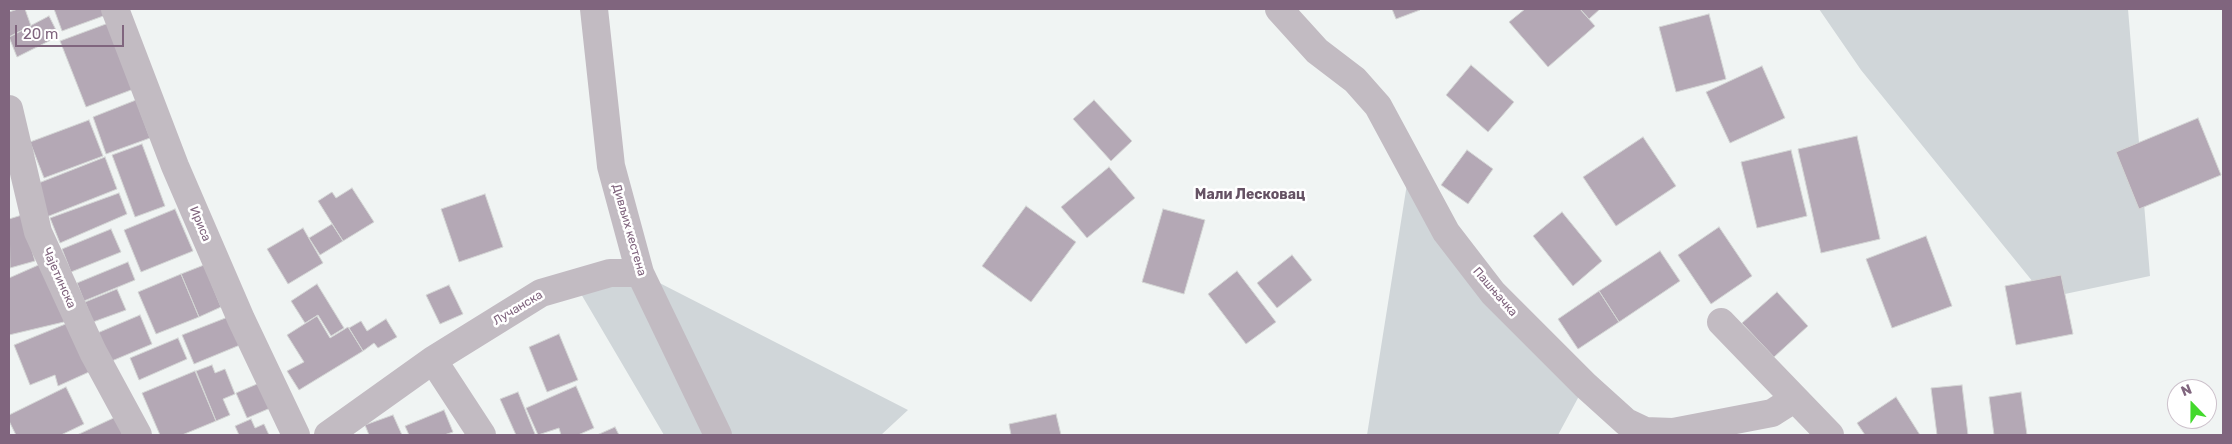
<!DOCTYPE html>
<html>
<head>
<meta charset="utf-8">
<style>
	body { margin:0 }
	#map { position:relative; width:2232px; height:444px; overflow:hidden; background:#f0f4f3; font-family:Rubik,sans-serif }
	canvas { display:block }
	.frame { position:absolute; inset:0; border:10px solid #80657e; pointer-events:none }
	.north { position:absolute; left:2167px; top:379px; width:50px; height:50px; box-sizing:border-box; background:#fff; border:1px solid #ccc1cb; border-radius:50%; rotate:338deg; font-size:14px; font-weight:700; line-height:20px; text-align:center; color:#80657e }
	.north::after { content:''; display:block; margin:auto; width:18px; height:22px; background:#43d92c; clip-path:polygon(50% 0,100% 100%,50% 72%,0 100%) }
	.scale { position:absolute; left:15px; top:25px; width:109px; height:22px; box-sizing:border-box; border:2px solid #80657e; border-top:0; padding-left:6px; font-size:15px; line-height:18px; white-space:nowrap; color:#80657e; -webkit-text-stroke:4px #fff; paint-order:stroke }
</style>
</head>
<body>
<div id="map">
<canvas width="2232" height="444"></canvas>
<div class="frame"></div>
<div class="north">N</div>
<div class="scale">20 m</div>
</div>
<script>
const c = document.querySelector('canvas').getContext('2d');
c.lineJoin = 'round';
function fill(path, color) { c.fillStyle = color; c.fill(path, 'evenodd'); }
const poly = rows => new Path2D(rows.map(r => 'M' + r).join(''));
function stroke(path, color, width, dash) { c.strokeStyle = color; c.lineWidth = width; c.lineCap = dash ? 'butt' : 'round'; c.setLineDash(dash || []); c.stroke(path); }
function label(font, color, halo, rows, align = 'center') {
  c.font = font + ' Rubik,sans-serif'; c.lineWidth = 5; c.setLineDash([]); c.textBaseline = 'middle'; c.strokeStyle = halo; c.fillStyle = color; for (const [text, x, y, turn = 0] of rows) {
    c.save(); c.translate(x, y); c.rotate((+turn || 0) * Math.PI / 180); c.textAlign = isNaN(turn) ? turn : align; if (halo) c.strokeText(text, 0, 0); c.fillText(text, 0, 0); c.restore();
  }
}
const green = poly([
	[1819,9,2128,9,2150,276,2046,298,1861,70],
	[1410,165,1497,301,1585,385,1558,435,1367,435],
	[640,273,908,410,881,435,664,435,574,282]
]);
const building = poly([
	[18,9,25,9,31,26,9,37,9,12,18,9],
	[54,9,104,9,106,15,62,31,54,9],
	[1392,9,1419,9,1420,10,1396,19,1392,9],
	[1525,9,1580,9,1595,26,1548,67,1509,22,1525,9],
	[1580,9,1600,9,1589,19,1580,9],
	[1709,14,1726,79,1676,92,1659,27,1709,14],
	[49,16,59,36,17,57,9,37,49,16],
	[114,21,139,87,86,107,60,41,114,21],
	[1471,65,1514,102,1488,132,1446,95,1471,65],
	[1762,66,1785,118,1730,143,1706,92,1762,66],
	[136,100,150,138,106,154,93,117,136,100],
	[1094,100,1132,141,1111,161,1073,119,1094,100],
	[2198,118,2221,175,2139,209,2116,152,2198,118],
	[89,120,103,156,44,178,30,142,89,120],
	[1857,136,1880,239,1821,253,1798,149,1857,136],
	[1643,137,1676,186,1616,226,1583,177,1643,137],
	[142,144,165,206,135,217,112,155,142,144],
	[1467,150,1493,169,1468,204,1441,185,1467,150],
	[1791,150,1807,216,1757,228,1741,162,1791,150],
	[105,157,117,189,44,218,31,186,105,157],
	[1109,167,1135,198,1087,238,1061,207,1109,167],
	[352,188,374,222,343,241,318,201,332,192,336,198,352,188],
	[119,193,127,214,60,243,50,218,119,193],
	[485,194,503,247,459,262,441,209,485,194],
	[1026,206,1076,242,1031,302,982,266,1026,206],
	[175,209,193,251,141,272,124,230,175,209],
	[1163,209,1205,220,1184,294,1142,282,1163,209],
	[1562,212,1602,261,1573,286,1533,236,1562,212],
	[22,215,35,261,10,268,9,219,22,215],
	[332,224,343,241,320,255,309,238,332,224],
	[1719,227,1752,276,1711,304,1678,255,1719,227],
	[303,228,323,263,288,284,267,249,303,228],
	[111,229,121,252,71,272,62,249,111,229],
	[1926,236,1952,306,1892,328,1866,259,1926,236],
	[1660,251,1680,281,1619,322,1599,291,1660,251],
	[1292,255,1312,280,1277,308,1257,283,1292,255],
	[128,262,135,280,84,301,77,283,128,262],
	[43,263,68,321,9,335,9,278,43,263],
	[204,265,221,307,199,317,181,274,204,265],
	[1237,271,1276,322,1246,344,1208,294,1237,271],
	[181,274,199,317,156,334,138,292,181,274],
	[2061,275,2073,334,2016,345,2005,286,2061,275],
	[317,284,344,328,331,336,318,315,305,323,291,301,317,284],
	[449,285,463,314,440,324,426,295,449,285],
	[117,289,126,310,93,322,85,302,117,289],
	[1599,291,1619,322,1578,349,1558,319,1599,291],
	[1777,292,1808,326,1774,357,1742,323,1777,292],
	[140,315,152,344,107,363,95,334,140,315],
	[317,316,330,338,348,327,363,351,299,390,287,371,304,362,287,335,317,316],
	[228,317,240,345,194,364,182,335,228,317],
	[386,319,397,337,378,348,374,343,363,351,349,328,361,321,367,331,386,319],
	[68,323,89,372,58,386,55,375,30,385,14,345,68,323],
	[559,334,578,380,547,392,529,347,559,334],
	[178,338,187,359,139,380,130,358,178,338],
	[212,365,215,373,225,369,235,394,223,399,230,415,216,421,196,371,212,365],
	[195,371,216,421,182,435,160,435,142,393,195,371],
	[264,381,275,406,247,418,236,393,264,381],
	[1962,385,1968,435,1937,435,1931,388,1962,385],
	[576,386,594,428,578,435,561,435,559,428,538,435,526,408,576,386],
	[66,387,84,424,61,435,16,435,9,421,9,415,66,387],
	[518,392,535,434,532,435,516,435,500,399,518,392],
	[2021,392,2027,435,1994,435,1989,397,2021,392],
	[1896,397,1920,435,1865,435,1857,423,1896,397],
	[444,410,453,432,444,435,409,435,405,426,444,410],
	[1056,414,1061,435,1011,435,1009,424,1056,414],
	[120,415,128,431,120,435,77,435,120,415],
	[393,415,402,435,369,435,365,425,393,415],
	[251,419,255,428,264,424,269,435,239,435,235,426,251,419],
	[615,427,619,435,597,435,615,427]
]);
const minor = poly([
	[115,9,175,166,241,319,296,435],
	[594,9,611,166,640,273,718,435],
	[1279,9,1317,51,1355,80,1378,106,1446,232,1493,293,1585,385,1626,422,1645,431,1673,432,1772,413,1794,399],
	[9,109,38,232,93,352,138,435],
	[1721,322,1830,435],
	[433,360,482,435],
	[328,435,433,360,541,293,610,273,640,273]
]);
const streetNames = [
	["Ириса",200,224,67],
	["Дивљих кестена",629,230,74],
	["Чајетинска",59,278,66],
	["Пашњачка",1495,292,49],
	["Лучанска",518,308,-31]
];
const neighbourhoodNames = [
	["Мали Лесковац",1250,195]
];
fill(green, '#d0d6d9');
fill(building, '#b4a8b5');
stroke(building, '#d3d5d4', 1);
stroke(minor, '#c2bbc2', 28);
label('12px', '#80657e', '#fff', streetNames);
label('bold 14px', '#655264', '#fff', neighbourhoodNames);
</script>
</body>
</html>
